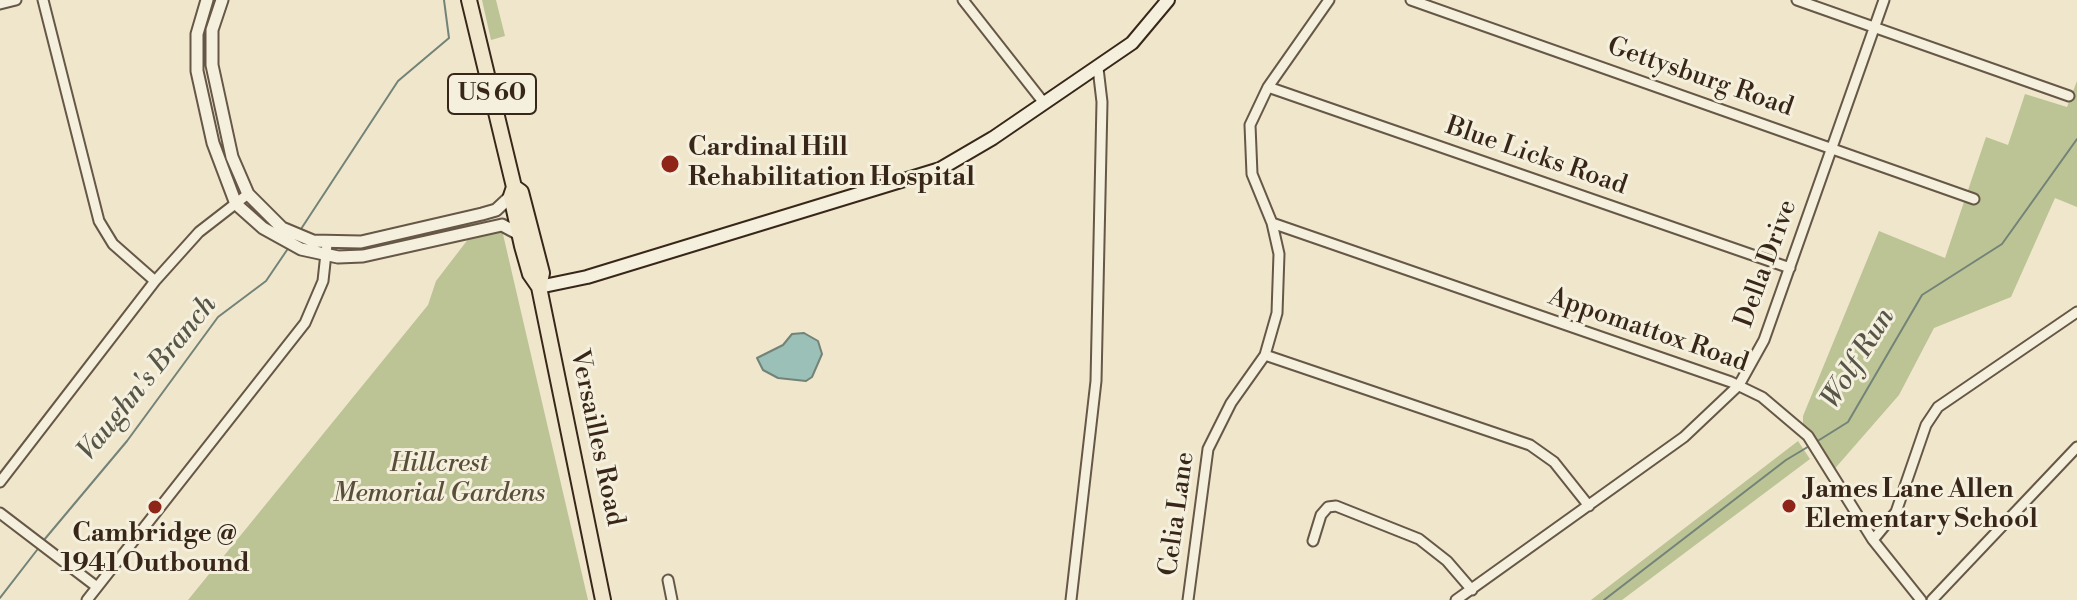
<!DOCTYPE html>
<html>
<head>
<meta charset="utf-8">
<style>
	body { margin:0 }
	canvas { display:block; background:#efe6cb }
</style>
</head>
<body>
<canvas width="2077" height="600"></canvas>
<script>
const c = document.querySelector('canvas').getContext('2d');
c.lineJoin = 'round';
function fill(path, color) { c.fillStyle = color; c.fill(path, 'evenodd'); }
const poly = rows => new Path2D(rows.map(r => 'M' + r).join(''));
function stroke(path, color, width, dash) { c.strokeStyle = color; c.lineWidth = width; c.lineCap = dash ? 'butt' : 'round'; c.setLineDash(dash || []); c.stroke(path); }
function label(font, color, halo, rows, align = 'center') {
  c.font = font + ' "Libre Bodoni",serif'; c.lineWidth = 6; c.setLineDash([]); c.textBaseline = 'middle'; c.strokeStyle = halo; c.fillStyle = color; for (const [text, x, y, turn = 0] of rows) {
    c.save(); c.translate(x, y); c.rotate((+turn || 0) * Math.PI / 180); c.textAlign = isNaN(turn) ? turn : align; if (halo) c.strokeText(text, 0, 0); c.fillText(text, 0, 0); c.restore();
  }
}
const green = poly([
	[482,0,496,0,505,36,491,40],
	[2077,81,2077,207,2055,198,2011,297,1934,328,1899,395,1831,473,1803,430,1803,416,1879,231,1945,258,1986,137,2008,145,2025,94,2067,107],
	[502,230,588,600,188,600,428,305,436,281,469,238],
	[1798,441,1810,459,1622,600,1591,600]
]);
const water = poly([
	[804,333,818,341,822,354,812,377,806,381,778,378,763,370,757,358,783,345,792,334,804,333]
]);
const stream = poly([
	[301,229,398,81,449,38,444,0],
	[1816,442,1848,422,1922,295,2002,244,2077,139],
	[44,540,127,441,218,317,266,281,287,250],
	[0,598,37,550],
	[1604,600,1786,460,1811,445]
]);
const minor = poly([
	[43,0,99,221,113,244,155,281],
	[963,0,1044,103],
	[1411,0,1974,199],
	[1797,0,2069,96],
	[0,4,16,0],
	[1268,87,1790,268],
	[1272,223,1731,382,1762,397,1808,436,1873,540,1921,600],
	[1265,355,1530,445,1554,462,1589,506],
	[0,482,155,281,199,232,248,194],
	[0,513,97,587],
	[1873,540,1896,512,1926,425,1938,407,2077,312],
	[1313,541,1321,515,1328,507,1336,506,1419,539,1447,561,1472,590],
	[668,580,672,600],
	[87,600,305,323,323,281,327,244],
	[1071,600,1096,381,1102,102,1098,68],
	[1188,600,1208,449,1231,403,1265,355,1277,313,1279,254,1272,223,1252,174,1250,125,1268,87,1329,0],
	[1456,600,1684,437,1739,385,1764,340,1884,0],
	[1932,600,2077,447]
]);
const tertiary = poly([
	[207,0,197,34,197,71,213,143,236,204,263,228,301,249,338,257,363,256,502,225,519,234],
	[222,0,212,30,212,65,232,157,248,194,282,228,313,241,361,242,482,214,496,210,511,196]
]);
const secondary = poly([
	[539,287,587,277,940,169,993,138,1132,43,1168,0]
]);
const primary = poly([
	[469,0,514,187,521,192,542,273,539,287,603,600],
	[514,187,511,196,522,246,530,274,539,287]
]);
const markers = [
	[670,164,10,"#8f2418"],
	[1789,506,8,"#8f2418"],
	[155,507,8,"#8f2418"]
];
const shields = [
	[492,94,88]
];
const shieldNames = [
	["US 60",492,94]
];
const streetNames = [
	["Gettysburg Road",1700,78,19],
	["Blue Licks Road",1536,157,19],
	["Della Drive",1767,264,-70],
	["Appomattox Road",1648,331,19],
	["Versailles Road",596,438,78],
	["Celia Lane",1178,514,-82]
];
const poiNames = [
	["Cardinal Hill",688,149],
	["Rehabilitation Hospital",688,179],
	["James Lane Allen",1805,491],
	["Elementary School",1805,521],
	["Cambridge @",155,535,"center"],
	["1941 Outbound",155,565,"center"]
];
const parkNames = [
	["Hillcrest",439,465],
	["Memorial Gardens",439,495]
];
const waterNames = [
	["Wolf Run",1859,359,-58],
	["Vaughn's Branch",148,379,-51]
];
fill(green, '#bcc495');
fill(water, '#9ac0b7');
stroke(water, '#738378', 2);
stroke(stream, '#738378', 2);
stroke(minor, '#665746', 13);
stroke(tertiary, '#665746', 15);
stroke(secondary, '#382719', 16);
stroke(primary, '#382719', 18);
stroke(minor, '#f5efdd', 9);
stroke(tertiary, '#f5efdd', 11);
stroke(secondary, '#f5efdd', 12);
stroke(primary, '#efe6cb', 14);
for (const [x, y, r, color] of markers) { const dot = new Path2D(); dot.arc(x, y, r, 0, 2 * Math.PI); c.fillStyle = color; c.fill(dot); stroke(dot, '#f5efdd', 3); }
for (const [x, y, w] of shields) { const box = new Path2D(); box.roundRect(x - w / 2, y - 20, w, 40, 6); c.fillStyle = '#f5efdd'; c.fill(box); stroke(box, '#382719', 2); }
label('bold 24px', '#382719', null, shieldNames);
label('26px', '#382719', '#f5efdd', streetNames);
label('bold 26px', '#382719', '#f5efdd', poiNames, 'left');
label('italic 26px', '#594e38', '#f5efdd', parkNames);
label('italic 28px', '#555548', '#f5efdd', waterNames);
</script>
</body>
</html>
